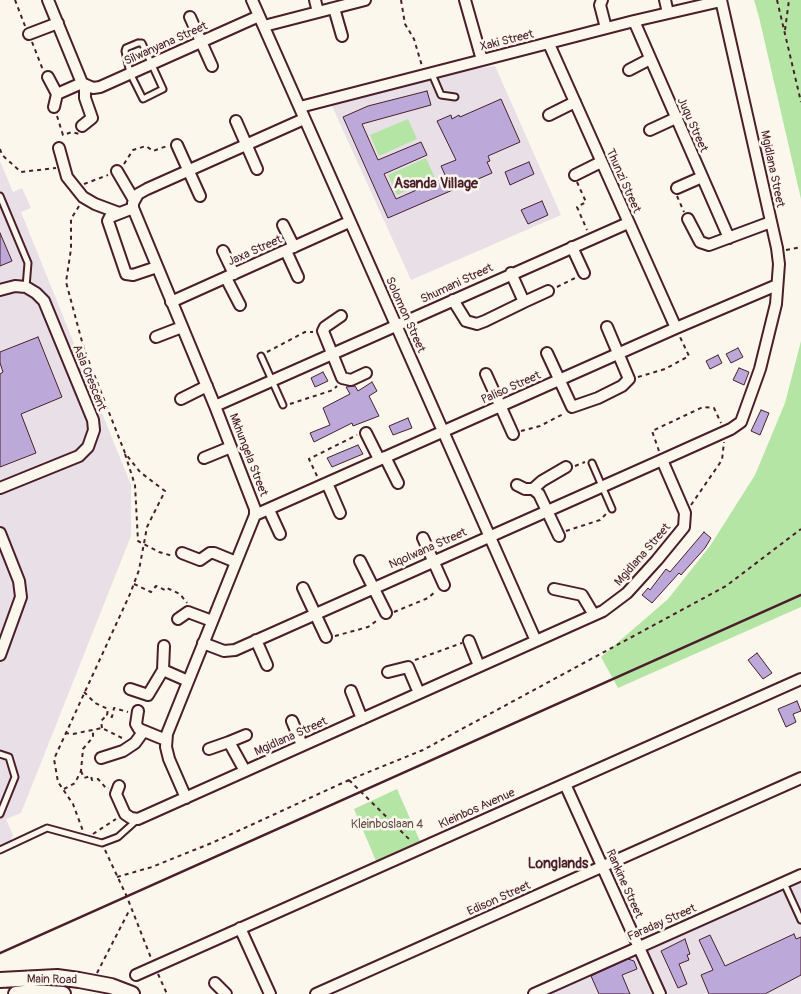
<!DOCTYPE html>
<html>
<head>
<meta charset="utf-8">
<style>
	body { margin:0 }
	canvas { display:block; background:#fbf7ec }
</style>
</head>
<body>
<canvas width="801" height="994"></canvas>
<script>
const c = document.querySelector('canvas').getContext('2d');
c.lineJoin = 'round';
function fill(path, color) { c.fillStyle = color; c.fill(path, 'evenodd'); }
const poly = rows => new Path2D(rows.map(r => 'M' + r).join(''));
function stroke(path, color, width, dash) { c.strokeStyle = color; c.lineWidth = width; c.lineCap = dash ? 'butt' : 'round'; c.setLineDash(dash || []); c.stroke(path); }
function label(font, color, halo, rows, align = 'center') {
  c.font = font + ' Pangolin,sans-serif'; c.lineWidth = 5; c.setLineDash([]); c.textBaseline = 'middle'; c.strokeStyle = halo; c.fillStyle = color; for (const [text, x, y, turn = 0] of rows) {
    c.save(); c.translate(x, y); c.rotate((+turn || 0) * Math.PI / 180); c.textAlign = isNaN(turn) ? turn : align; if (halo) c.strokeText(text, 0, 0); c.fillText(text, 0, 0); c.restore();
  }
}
const built = poly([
	[495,66,561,215,411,280,332,106,466,70],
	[0,161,13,192,22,188,31,208,21,212,131,485,131,536,21,813,6,819,13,835,10,841,0,845],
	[801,874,801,994,533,994]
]);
const green = poly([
	[754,0,801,0,801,199,759,17],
	[408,119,417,139,379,156,370,135],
	[426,158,435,178,397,195,388,175],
	[801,341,801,607,618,688,601,657,668,599,710,546,755,475,785,403],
	[397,789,420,841,376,861,354,809]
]);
const building = poly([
	[427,91,431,105,362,124,378,160,421,142,427,155,384,174,396,199,446,177,441,166,456,160,437,121,451,115,452,119,459,115,460,117,501,99,520,142,488,156,490,161,487,162,492,173,388,218,343,117,368,106,427,91],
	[529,162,534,174,510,185,505,172,529,162],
	[542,201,548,215,528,224,521,210,542,201],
	[0,233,12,261,0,266,0,233],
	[38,337,62,397,21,414,36,453,0,467,0,374,3,372,0,363,0,352,38,337],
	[738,348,743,357,731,363,726,354,738,348],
	[718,355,722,363,710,369,706,361,718,355],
	[739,368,749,372,744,385,733,380,739,368],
	[323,372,328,381,315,387,311,378,323,372],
	[372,382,377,391,369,396,379,416,353,426,352,423,314,442,310,433,330,425,323,408,350,394,346,387,355,386,358,391,372,382],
	[761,410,769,413,760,435,751,431,761,410],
	[408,418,412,428,393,435,389,426,408,418],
	[358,445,363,454,332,467,327,458,358,445],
	[704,532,711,538,705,548,681,575,679,573,652,603,642,595,648,588,650,590,666,569,670,572,704,532],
	[757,653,772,673,763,679,748,660,757,653],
	[797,701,801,711,793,714,796,722,786,727,778,709,797,701],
	[794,934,796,939,801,937,801,975,765,994,709,994,701,975,713,970,699,940,710,935,725,966,794,934],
	[685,939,690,954,687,955,689,960,679,964,687,984,678,988,661,951,685,939],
	[628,959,634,961,637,969,622,975,630,994,599,994,591,976,628,959]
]);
const path = poly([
	[15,0,25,26],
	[401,0,405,24,414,39,422,66],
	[777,0,801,102],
	[785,30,789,0],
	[32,42,43,70],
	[57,116,63,135,72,132,79,134],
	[0,149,2,155,21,172,56,168],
	[124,164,133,150,146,146,153,151,167,146],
	[577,182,586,202,577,207,587,230],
	[84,184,108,175],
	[677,196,684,212],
	[79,206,71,219,71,249,66,282,84,349,125,453,140,472,165,491,147,527,139,570,130,594,54,759,58,782,73,804,83,831],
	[786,250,801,247],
	[557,287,577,277],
	[267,352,305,332,313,332],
	[638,377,665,369,689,356,680,337],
	[290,404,333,390,337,386],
	[521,431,540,426,565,413],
	[659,451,652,431,703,407,714,408,721,423],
	[125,454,135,485,138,541,159,552,173,556],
	[575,466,585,462],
	[317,476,309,459,357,435],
	[691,505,722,460,724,442],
	[566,531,600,520,606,514],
	[134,584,151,592,156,586,165,590,167,588,180,594,187,603],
	[394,612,428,598,436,591],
	[335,636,368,627,379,619],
	[415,660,462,643],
	[84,692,95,703,108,709,107,715,112,717,114,708,128,712],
	[102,728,101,721,107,715],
	[65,733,73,734,102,728,124,739],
	[81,771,84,778,91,776,92,780,98,779,106,788,109,788],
	[349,780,411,841],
	[64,789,75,783,81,771,83,749,93,737,93,730],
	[93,834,116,819],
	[105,850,127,897,151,958],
	[117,877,152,867,214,842,349,780,423,750,726,586,801,529],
	[97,973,130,909],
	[158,974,167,994]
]);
const service = poly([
	[138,43,142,43,163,89,143,99,130,73,125,51,126,48,138,43],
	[432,74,441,95,455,97],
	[0,196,28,263,26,287],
	[261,356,283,405],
	[592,463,612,509],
	[0,754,9,757,15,777,0,814],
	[0,850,47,828,102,843,118,837,138,819],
	[784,883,801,920]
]);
const minor = poly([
	[48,0,82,83],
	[252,0,536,641],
	[315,0,318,12],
	[465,0,482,60],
	[602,0,600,5,606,28],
	[665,0,668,13],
	[334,8,342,36],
	[190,17,212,66],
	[634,21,729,238],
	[264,26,365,0],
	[29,34,58,23],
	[549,44,676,328],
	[629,70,650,59],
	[48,77,57,94],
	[82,83,93,88,100,87,259,16],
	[54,107,57,94,82,83],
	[300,107,634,21,721,1],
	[549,115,575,102],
	[236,121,257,169],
	[82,126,92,118,85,98,85,85],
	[650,130,676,118],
	[177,145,200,196],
	[59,148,67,177,83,197,95,204,119,213],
	[117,171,134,200],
	[575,175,601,162],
	[677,188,702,177],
	[133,208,110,217,108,221,126,274,133,275,157,267],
	[688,219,700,242,709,245,771,222],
	[283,225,294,247],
	[572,247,584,273],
	[223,251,234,274],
	[286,251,298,277],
	[226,278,240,305],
	[0,290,15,286,26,287,36,293,44,301,93,420,94,430,88,447,79,456,0,488],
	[453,300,466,321,477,324,485,321,524,302,511,273],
	[171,302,349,222],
	[524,302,548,291],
	[341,316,325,327,323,331,342,378,351,380,366,373],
	[156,337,182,327],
	[547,353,572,407,598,398,622,386,629,379,607,327],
	[486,374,513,434],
	[181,399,207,386],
	[215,406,628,223],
	[366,433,379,459],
	[385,457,398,483],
	[204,458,231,447],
	[327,483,340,513],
	[517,485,525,489,533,489,539,494,559,536],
	[533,489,542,481,566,467],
	[269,510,280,534],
	[255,515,676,328,777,285],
	[0,533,19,581,21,597,0,655],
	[423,538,444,585],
	[182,553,200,560,210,553,214,553,236,562],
	[360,561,386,613],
	[303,588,326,637],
	[554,589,582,595,594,615],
	[178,619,188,612,212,621],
	[256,640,267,665],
	[469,641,479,666],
	[203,643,224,651,235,650,662,460],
	[163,670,164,646],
	[388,672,408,667,419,693],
	[130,689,148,695,163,670,188,681],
	[351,691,362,719],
	[138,711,136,724,139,729,166,740],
	[292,721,302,745],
	[209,749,229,742],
	[101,758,123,751,135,743,143,732],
	[245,771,229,742,246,735],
	[565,784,660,994],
	[119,786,116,794,125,814,131,818,138,819,603,611,627,593,657,560,684,527,685,513,662,460,731,429,741,422,760,369,776,304,779,264,777,248,721,0],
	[186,798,169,759,166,747,167,734,255,515,255,509,215,406,133,208,133,203,138,194,147,189,304,119],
	[240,928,270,994],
	[136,975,801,679],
	[215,983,226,994],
	[316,994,801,778],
	[534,994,801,875]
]);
const secondary = poly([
	[0,980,57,977,79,980,111,986,132,994],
	[16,994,32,992,63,994]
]);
const rail = poly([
	[0,953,801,595]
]);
const streetNames = [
	["Xaki Street",507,41,-14],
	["Silwanyana Street",166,44,-24],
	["Juqu Street",692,125,66],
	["Mgidlana Street",772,169,78],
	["Thunzi Street",623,181,66],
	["Jaxa Street",255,251,-24],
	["Shumani Street",457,284,-25],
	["Solomon Street",405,315,66],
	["Asla Crescent",89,378,68],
	["Paliso Street",511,388,-24],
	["Mkhungela Street",248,455,69],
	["Nqolwana Street",428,549,-24],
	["Mgidlana Street",643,555,-49],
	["Mgidlana Street",291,737,-24],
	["Kleinbos Avenue",477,809,-24],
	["Rankine Street",624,884,66],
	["Edison Street",499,899,-24],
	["Faraday Street",662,923,-24],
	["Main Road",52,980,1]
];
const parkNames = [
	["Kleinboslaan 4",387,825]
];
const neighbourhoodNames = [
	["Asanda Village",436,184],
	["Longlands",558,864]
];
fill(built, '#e8e0e6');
fill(green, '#b5e5a4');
fill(building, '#bda9d9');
stroke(building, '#4a1f2b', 1);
stroke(service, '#4a1f2b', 9);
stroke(minor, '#4a1f2b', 14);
stroke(secondary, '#4a1f2b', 18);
stroke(path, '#4a1f2b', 2, [4, 4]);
stroke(service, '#fbf7ec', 5);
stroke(minor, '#fbf7ec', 10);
stroke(secondary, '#fbf7ec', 14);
stroke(rail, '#4a1f2b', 2.5);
label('12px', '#4a1f2b', '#fbf7ec', streetNames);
label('12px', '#655049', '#fbf7ec', parkNames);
label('bold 14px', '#4a1f2b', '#fbf7ec', neighbourhoodNames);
</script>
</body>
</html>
